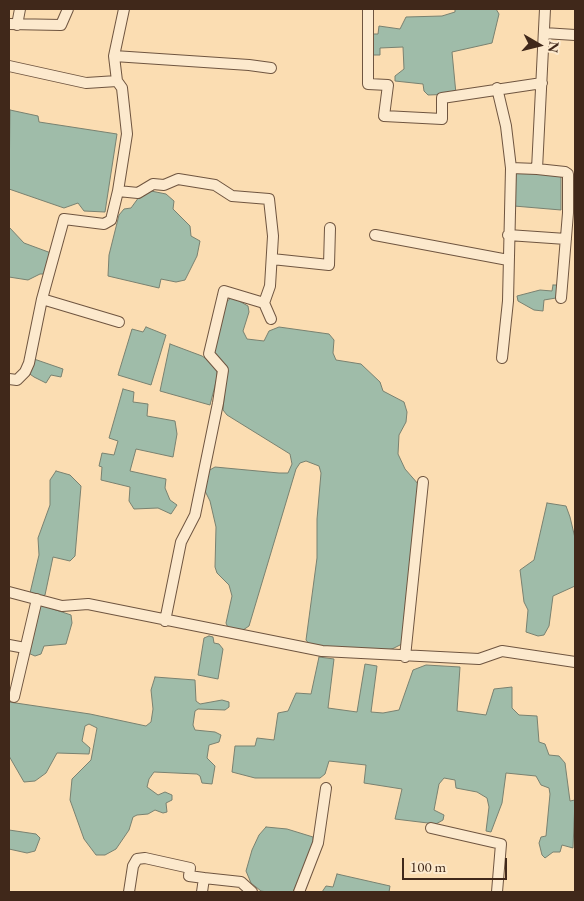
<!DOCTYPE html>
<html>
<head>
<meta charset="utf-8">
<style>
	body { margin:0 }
	#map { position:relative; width:584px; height:901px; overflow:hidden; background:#fbddb2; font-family:"EB Garamond",serif }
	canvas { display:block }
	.frame { position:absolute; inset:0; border:10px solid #40281a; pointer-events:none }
	.north { position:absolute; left:514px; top:20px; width:50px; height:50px; -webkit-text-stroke:4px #fce9cd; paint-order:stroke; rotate:98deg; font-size:14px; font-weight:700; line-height:20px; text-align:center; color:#40281a }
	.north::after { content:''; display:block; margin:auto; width:18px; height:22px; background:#40281a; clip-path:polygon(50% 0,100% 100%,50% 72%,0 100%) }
	.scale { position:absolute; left:402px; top:858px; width:105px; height:22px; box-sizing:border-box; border:2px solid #40281a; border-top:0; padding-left:6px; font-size:15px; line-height:18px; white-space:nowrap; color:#40281a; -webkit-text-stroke:4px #fce9cd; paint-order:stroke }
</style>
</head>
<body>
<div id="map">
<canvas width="584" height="901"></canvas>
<div class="frame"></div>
<div class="north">N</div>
<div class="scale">100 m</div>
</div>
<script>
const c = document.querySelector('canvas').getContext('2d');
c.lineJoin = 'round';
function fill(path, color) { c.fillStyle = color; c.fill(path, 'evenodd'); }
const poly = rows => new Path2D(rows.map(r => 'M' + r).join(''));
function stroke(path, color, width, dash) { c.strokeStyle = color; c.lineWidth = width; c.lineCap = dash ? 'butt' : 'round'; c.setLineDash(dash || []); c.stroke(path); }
const water = poly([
	[455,9,496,9,499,14,492,43,452,52,456,94,428,95,424,91,423,84,395,81,395,76,404,69,403,47,380,48,380,55,373,55,372,34,378,34,379,26,400,29,406,17,442,16,455,12,455,9],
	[10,110,38,116,39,122,117,134,105,212,84,211,78,203,64,208,9,189,10,110],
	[514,171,561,175,561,210,514,206,514,171],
	[151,191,166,194,174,201,173,209,190,226,191,236,200,241,197,256,185,280,176,282,161,279,159,288,108,276,109,255,119,215,124,209,131,208,139,197,151,191],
	[9,227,24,243,51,253,47,274,40,274,28,280,9,277,9,227],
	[553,285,559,285,559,295,556,298,544,300,543,311,534,310,518,301,517,296,540,290,552,291,553,285],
	[232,297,248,306,249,312,243,331,247,339,264,341,269,331,279,327,329,334,334,340,333,353,336,360,361,364,380,382,383,391,404,402,407,412,406,422,399,435,398,454,405,469,419,485,402,644,392,649,374,652,310,645,306,640,317,558,317,519,321,473,319,466,306,461,300,463,296,469,249,626,240,632,229,630,226,623,232,596,229,585,217,573,215,567,216,527,210,501,203,487,208,471,215,467,279,473,288,473,292,464,290,454,227,415,223,410,226,373,214,356,213,348,224,304,232,297],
	[146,327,166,335,151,385,118,375,132,329,143,332,146,327],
	[170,344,202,356,213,363,217,370,217,378,210,405,160,391,170,344],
	[34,359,63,369,61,377,51,375,46,383,34,377,27,372,34,359],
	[123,389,134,392,133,402,148,404,147,416,175,421,177,434,173,457,136,449,130,471,166,479,165,488,170,500,177,505,171,514,158,508,134,509,129,501,130,487,101,480,102,467,99,466,102,453,114,455,118,441,109,438,123,389],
	[56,471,70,475,81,486,75,556,70,561,53,557,45,595,41,597,30,593,39,555,38,538,50,505,50,480,56,471],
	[547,503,566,506,570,517,575,538,575,586,553,596,549,626,544,635,538,636,526,632,528,610,524,602,520,570,534,560,547,503],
	[41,605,71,615,72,623,66,644,44,646,41,654,35,656,28,653,36,609,41,605],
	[209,636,213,637,214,643,219,644,223,649,218,679,198,675,204,638,209,636],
	[319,657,334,659,328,708,357,712,365,664,377,666,371,712,383,713,399,710,413,670,426,665,460,667,457,711,486,715,494,689,512,687,512,708,519,715,537,716,539,742,545,744,549,755,559,756,565,763,570,801,575,800,573,848,562,845,560,852,553,852,545,858,542,855,539,843,541,837,546,836,550,794,549,788,541,785,536,776,506,773,502,803,491,832,486,831,489,807,487,798,477,792,456,788,455,780,444,778,439,784,434,810,444,815,443,820,436,824,395,819,402,789,364,783,366,765,329,761,325,774,320,778,255,778,232,772,235,746,255,746,257,738,274,740,278,713,288,711,296,693,311,694,319,657],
	[155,677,195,680,196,701,200,704,222,700,229,702,229,707,225,710,198,709,195,711,193,725,195,730,215,732,221,735,219,742,209,745,207,758,215,766,212,784,202,783,200,776,197,774,154,772,149,779,147,787,158,795,165,792,172,795,172,800,166,803,167,812,163,813,155,810,148,814,137,815,133,817,129,830,116,849,105,855,96,855,84,839,70,800,72,779,91,760,97,728,89,724,85,726,82,741,90,748,89,754,57,753,46,773,35,781,24,782,9,756,9,702,90,714,146,726,151,722,153,709,151,690,155,677],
	[266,827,287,829,313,837,313,847,293,892,267,892,261,891,251,883,246,871,252,850,259,835,266,827],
	[9,830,36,834,40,838,35,851,27,853,9,849,9,830],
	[337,874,390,886,389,892,322,892,326,886,333,887,337,874]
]);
const minor = poly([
	[368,9,368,84,388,85,384,116,442,119,442,98,542,83],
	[9,24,61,25,68,9],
	[17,25,20,9],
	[544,33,575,35],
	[114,56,249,65,271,68],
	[9,66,86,83,117,81],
	[497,88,506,126,511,168],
	[537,169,565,172,568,174,568,213,561,298],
	[118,191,127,134,122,88,117,81,114,56,124,9],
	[375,235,508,260],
	[508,235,566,239],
	[272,259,329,265,330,228],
	[42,299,119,322],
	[264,303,271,319],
	[502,358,508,301,511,168,537,169,545,9],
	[9,379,17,380,25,372,29,363,42,299,64,219,104,224,111,220,118,191,138,193,153,184,164,185,178,179,215,185,232,196,269,199,273,236,270,286,264,303,224,291,209,354,223,370,218,403,195,515,181,542,165,621],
	[9,592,62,606,88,604,322,651,479,659,502,651,575,662],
	[9,645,25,648],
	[405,657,423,482],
	[14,697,37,599],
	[431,828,501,844,497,892],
	[204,878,241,882,252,892],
	[129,892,133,866,137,859,145,858,190,868,189,876,204,878,202,892],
	[299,892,318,843,326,788]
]);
fill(water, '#9fbca9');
stroke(water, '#798170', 1);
stroke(minor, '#6f5540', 12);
stroke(minor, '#fce9cd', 10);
</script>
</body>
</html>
